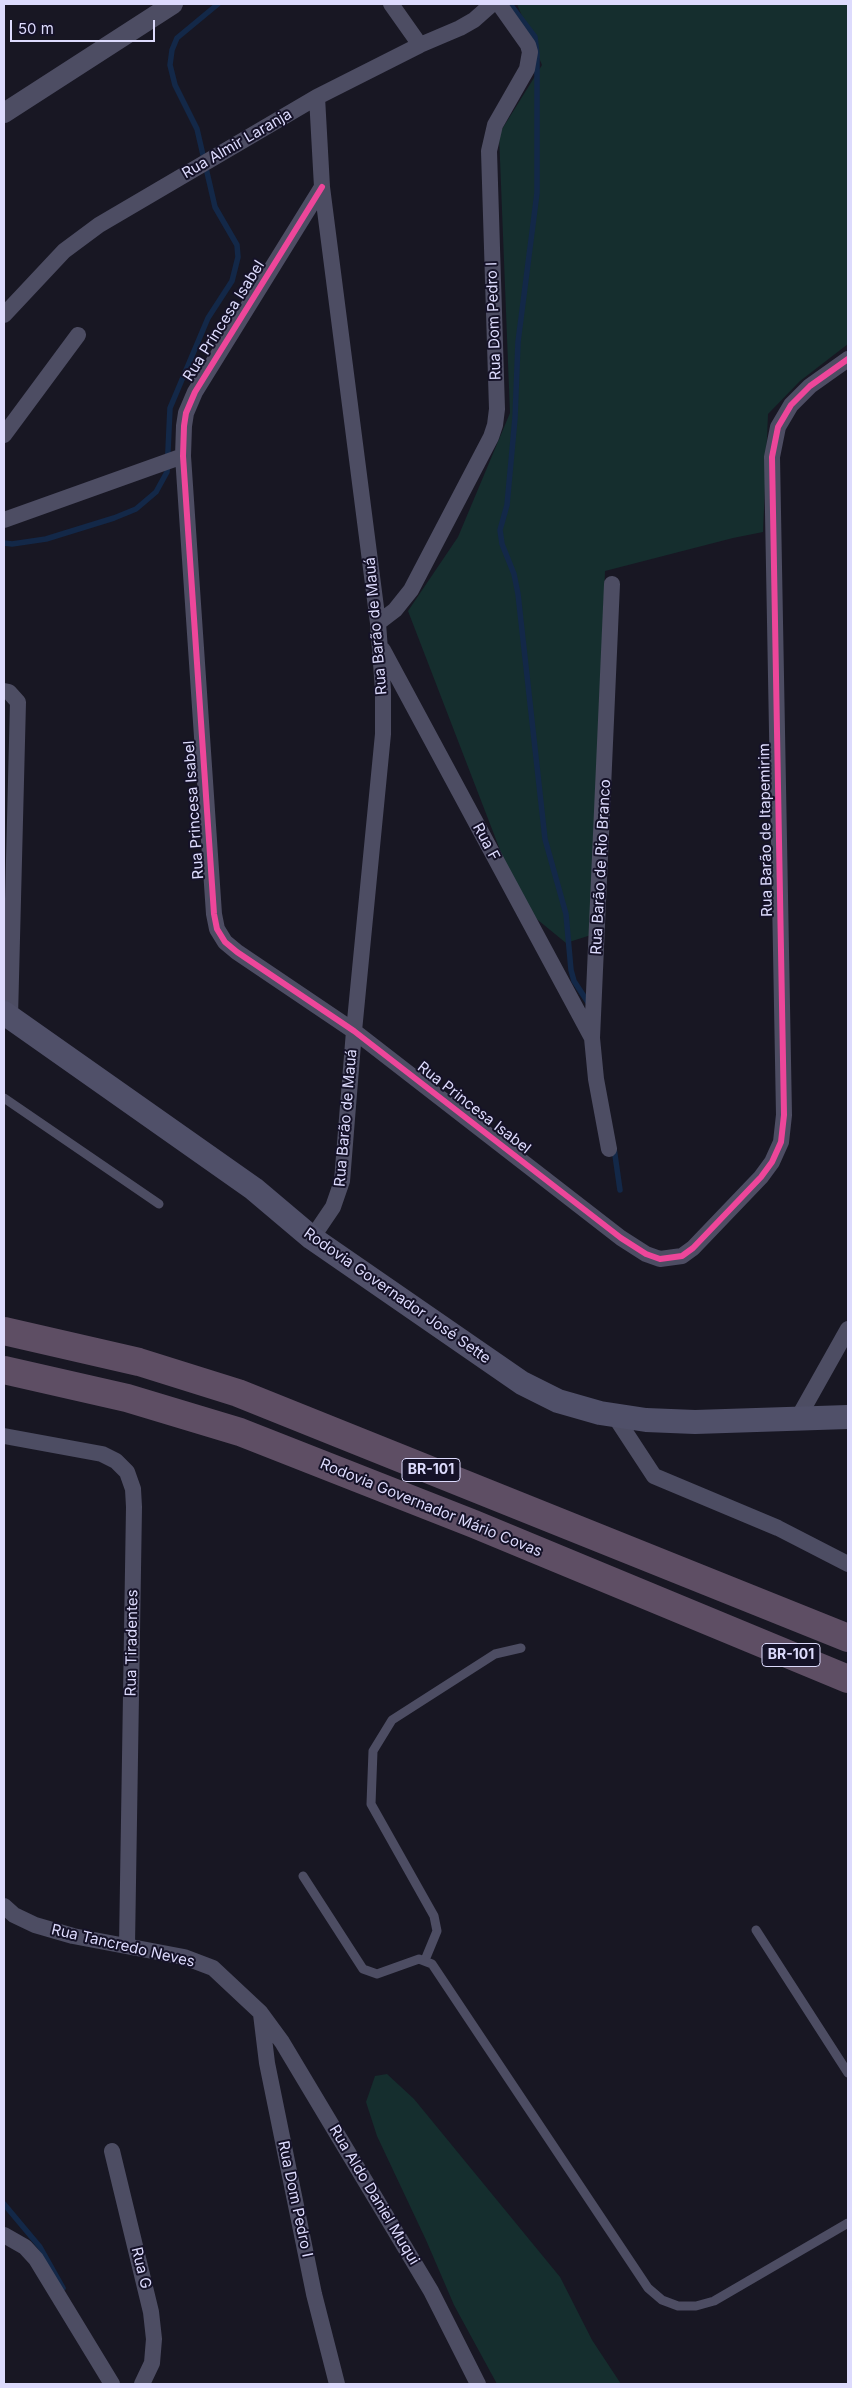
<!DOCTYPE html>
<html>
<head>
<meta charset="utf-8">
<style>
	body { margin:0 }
	#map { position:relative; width:852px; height:2388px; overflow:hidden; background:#181723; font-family:Inter,sans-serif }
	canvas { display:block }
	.frame { position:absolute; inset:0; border:5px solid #dddbfd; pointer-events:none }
	.scale { position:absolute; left:10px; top:20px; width:145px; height:22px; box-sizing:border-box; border:2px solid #dddbfd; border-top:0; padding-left:6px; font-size:15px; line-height:18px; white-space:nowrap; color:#dddbfd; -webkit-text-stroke:4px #151228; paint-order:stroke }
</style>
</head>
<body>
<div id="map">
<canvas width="852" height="2388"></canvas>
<div class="frame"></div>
<div class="scale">50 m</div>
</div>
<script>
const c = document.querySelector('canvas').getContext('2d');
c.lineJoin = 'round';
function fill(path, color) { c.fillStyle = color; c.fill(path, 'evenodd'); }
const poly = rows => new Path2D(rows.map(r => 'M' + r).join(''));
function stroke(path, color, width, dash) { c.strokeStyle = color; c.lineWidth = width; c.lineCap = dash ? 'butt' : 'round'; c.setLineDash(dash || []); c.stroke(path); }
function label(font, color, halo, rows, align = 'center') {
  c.font = font + ' Inter,sans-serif'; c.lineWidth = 4; c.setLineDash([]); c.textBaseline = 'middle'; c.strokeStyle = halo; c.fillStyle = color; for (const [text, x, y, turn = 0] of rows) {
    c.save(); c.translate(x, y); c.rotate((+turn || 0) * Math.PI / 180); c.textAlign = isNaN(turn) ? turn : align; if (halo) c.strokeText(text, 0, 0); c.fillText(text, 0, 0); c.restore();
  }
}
const green = poly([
	[517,4,848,4,848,344,800,381,768,414,763,532,733,538,605,571,591,935,566,943,522,907,408,611,458,537,510,413,499,134,542,65],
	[387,2074,414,2099,560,2277,592,2340,621,2384,497,2384,454,2305,426,2240,377,2136,366,2102,375,2076]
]);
const stream = poly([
	[510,4,535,37,537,54,537,193,518,342,515,418,507,505,500,530,502,544,514,574,518,594,545,839,566,914,571,970,574,981,589,1004],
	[4,543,12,544,46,539,114,518,136,509,156,492,167,472,170,408,208,318,232,281,238,257,237,245,215,207,197,129,175,85,170,65,172,50,177,38,218,4],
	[614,1148,620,1190],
	[4,2204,40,2247,63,2288]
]);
const service = poly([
	[4,1098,159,1204],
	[303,1876,363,1969,377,1974,419,1959,432,1964,648,2288,662,2300,678,2306,696,2306,714,2301,848,2223],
	[756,1930,848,2073],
	[425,1960,437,1931,434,1916,371,1804,373,1751,392,1720,495,1654,521,1648]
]);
const minor = poly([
	[391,4,420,45],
	[322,187,195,392,186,413,184,426,183,456,214,914,217,929,225,942,237,952,354,1031,621,1238,646,1254,660,1259,682,1256,693,1248,761,1177,772,1162,781,1142,784,1115,772,457,778,427,791,405,810,386,848,359],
	[4,315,64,251,99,225,317,97,420,45,460,28,474,20,492,4],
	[4,435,78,335],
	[4,520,183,456],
	[378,623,395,610,411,590,491,437,495,425,497,409,489,151,495,125,527,69,530,52,528,45,499,4],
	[383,650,592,1038],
	[4,691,9,692,18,702,10,1017],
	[609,1149,596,1079,592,1038,612,584],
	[312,1238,333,1207,342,1181,354,1031,383,734,383,690,378,623,322,187,317,97],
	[614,1415,654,1476,778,1528,848,1564],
	[798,1418,848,1329],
	[4,1436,102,1454,116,1461,127,1472,133,1489,134,1507,127,1945],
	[4,1906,14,1915,35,1925,73,1936,184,1957,213,1968,260,2012,282,2042,431,2291,478,2384],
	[261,2014,267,2063,314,2294,337,2384],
	[112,2151,151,2312,154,2339,152,2363,142,2384],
	[4,2235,25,2247,36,2259,112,2384]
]);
const tertiary = poly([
	[4,113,173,4]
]);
const secondary = poly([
	[4,1013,254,1189,312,1238,522,1383,558,1401,600,1413,646,1420,695,1422,848,1417]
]);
const motorway = poly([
	[4,1331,139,1362,238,1393,848,1638],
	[4,1370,127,1398,240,1432,474,1524,848,1679]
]);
const cycleway = poly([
	[322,187,195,392,186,413,184,426,183,456,214,914,217,929,225,942,237,952,354,1031,621,1238,646,1254,660,1259,682,1256,693,1248,761,1177,772,1162,781,1142,784,1115,772,457,778,427,791,405,810,386,848,359]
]);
const shields = [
	[431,1470,58],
	[791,1655,58]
];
const shieldNames = [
	["BR-101",431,1470],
	["BR-101",791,1655]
];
const streetNames = [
	["Rua Almir Laranja",237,144,-30],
	["Rua Princesa Isabel",224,321,-58],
	["Rua Dom Pedro I",494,321,-92],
	["Rua Barão de Mauá",376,626,-95],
	["Rua Princesa Isabel",194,810,-94],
	["Rua Barão de Itapemirim",766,830,-91],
	["Rua F",486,842,62],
	["Rua Barão de Rio Branco",601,867,-87],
	["Rua Princesa Isabel",474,1108,38],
	["Rua Barão de Mauá",346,1118,-85],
	["Rodovia Governador José Sette",397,1296,35],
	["Rodovia Governador Mário Covas",431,1508,22],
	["Rua Tiradentes",132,1643,-89],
	["Rua Tancredo Neves",123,1946,13],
	["Rua Aldo Daniel Muqui",374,2195,59],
	["Rua Dom Pedro I",295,2199,78],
	["Rua G",141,2268,76]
];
fill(green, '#152e2e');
stroke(stream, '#132848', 5.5);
stroke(service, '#4d4d63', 9);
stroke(minor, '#4d4d63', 16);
stroke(tertiary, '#4d4d63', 20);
stroke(secondary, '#505069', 24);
stroke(motorway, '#5e4e64', 28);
stroke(cycleway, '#ed469a', 6);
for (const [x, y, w] of shields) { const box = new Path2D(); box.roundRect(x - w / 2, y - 11.5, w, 23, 4); c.fillStyle = '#151228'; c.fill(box); stroke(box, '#dddbfd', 1); }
label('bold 14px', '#dddbfd', null, shieldNames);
label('15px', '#dddbfd', '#151228', streetNames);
</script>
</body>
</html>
